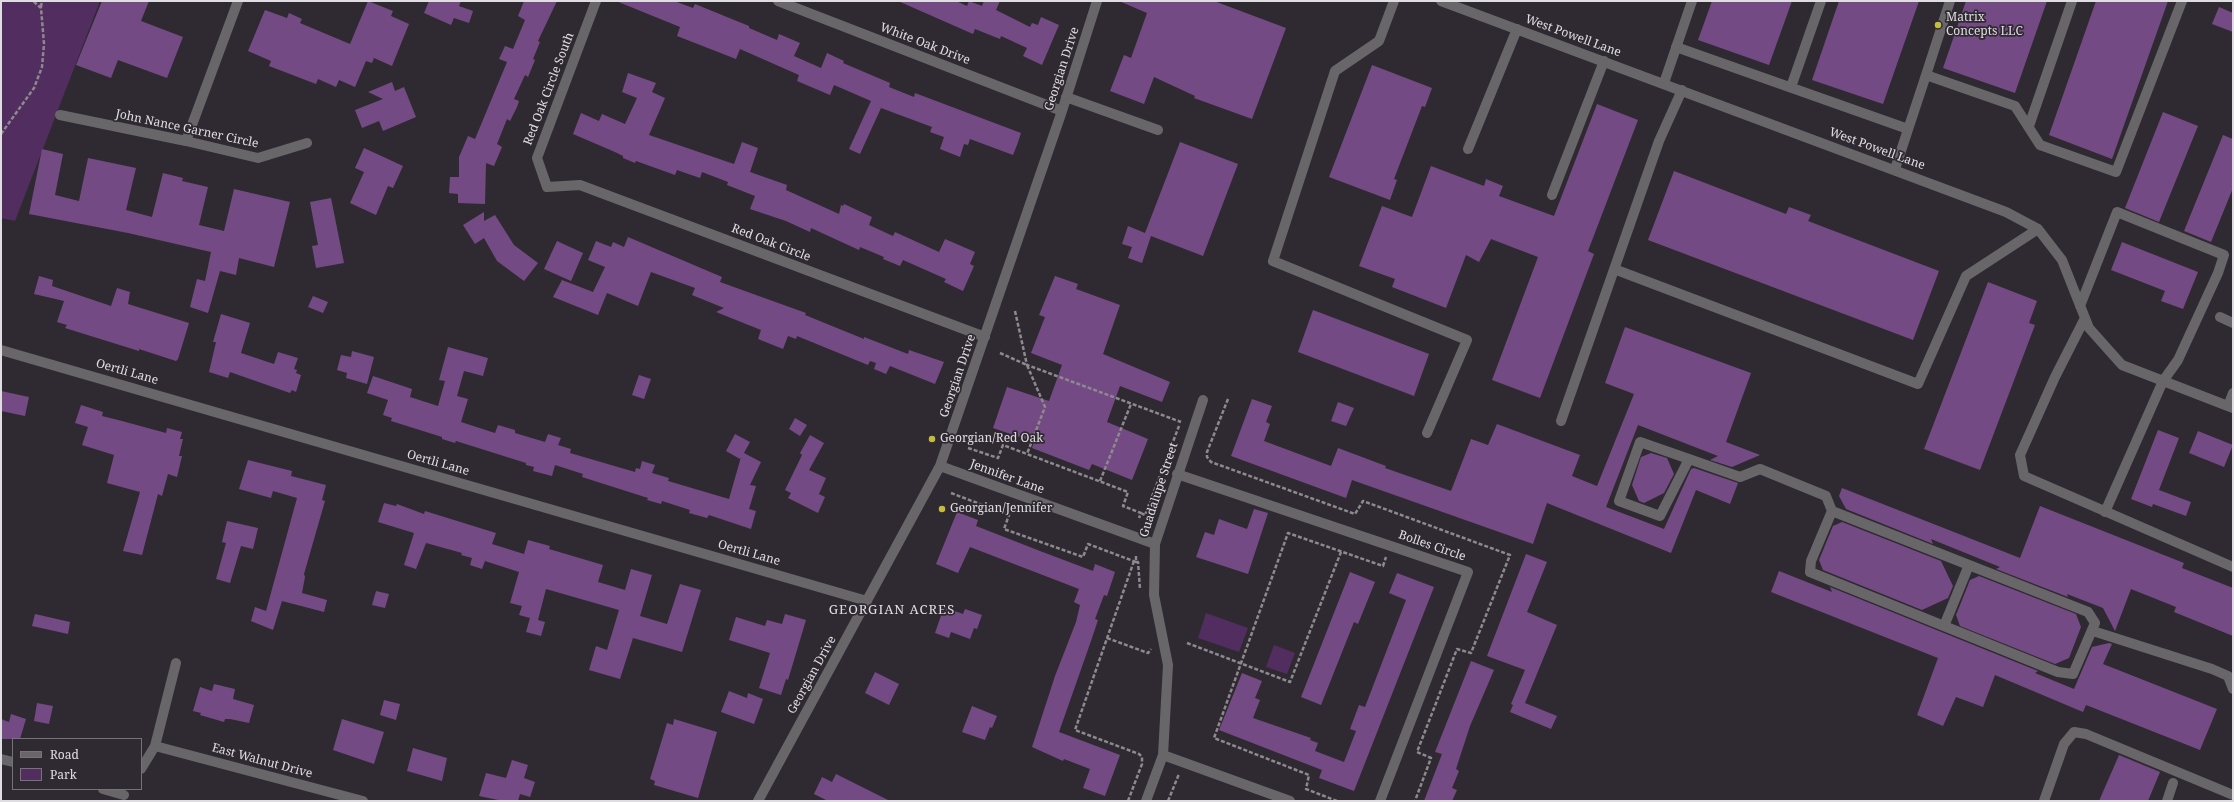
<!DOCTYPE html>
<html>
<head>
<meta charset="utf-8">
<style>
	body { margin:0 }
	#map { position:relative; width:2234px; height:802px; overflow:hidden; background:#2f2a31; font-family:"Noto Serif",serif }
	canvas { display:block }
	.frame { position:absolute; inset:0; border:2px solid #e0dde2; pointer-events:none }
	.legend { position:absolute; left:12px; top:738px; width:130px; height:52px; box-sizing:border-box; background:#2f2a31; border:1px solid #767278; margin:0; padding:5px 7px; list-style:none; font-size:12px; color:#e0dde2 }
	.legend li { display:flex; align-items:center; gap:8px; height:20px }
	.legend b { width:20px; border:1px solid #767278 }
</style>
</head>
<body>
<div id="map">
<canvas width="2234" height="802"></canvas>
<div class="frame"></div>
<ul class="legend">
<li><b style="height:5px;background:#69666a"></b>Road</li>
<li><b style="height:11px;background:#522d60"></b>Park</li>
</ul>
</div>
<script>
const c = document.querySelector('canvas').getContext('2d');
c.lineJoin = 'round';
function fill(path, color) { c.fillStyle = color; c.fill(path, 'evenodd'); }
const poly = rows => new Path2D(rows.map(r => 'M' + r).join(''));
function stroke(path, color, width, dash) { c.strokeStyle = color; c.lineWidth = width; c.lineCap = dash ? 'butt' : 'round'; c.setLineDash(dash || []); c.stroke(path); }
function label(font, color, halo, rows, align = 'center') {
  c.font = font + ' "Noto Serif",serif'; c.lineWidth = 3.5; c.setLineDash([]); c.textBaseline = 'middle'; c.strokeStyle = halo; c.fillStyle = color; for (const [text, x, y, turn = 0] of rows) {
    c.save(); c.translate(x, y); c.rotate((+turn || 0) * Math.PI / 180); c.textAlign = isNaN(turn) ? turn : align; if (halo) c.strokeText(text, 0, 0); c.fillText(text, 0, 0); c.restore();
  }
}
const green = poly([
	[1,1,100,1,15,221,1,218],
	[1206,613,1248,628,1239,652,1198,638],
	[1274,645,1295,653,1287,674,1266,667]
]);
const building = poly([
	[102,1,149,1,141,21,183,37,167,78,118,60,111,78,76,65],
	[368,1,393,11,391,16,409,24,392,66,374,58,372,63,366,61,355,87,339,80,336,87,318,79,316,84,269,66,271,61,248,51,265,10,287,18,289,13,302,19,300,23,350,44],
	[429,1,461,1,459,6,473,11,469,23,454,18,451,25,424,13],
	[524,1,557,1,538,41,540,42,533,59,535,60,528,77,525,75,514,99,519,101,517,107,510,121,507,119,497,144,502,147,494,166,486,163,485,204,458,203,458,194,449,193,450,177,459,177,459,157,468,136,475,139,507,62,499,59,505,46,513,49,525,20,518,16],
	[616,1,674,1,693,8,695,4,749,26,749,28,777,40,779,34,800,43,794,56,821,68,827,53,844,61,843,63,890,83,889,87,914,97,915,93,1021,133,1017,145,1013,155,970,139,968,145,964,144,960,157,940,149,944,137,930,132,932,127,881,108,860,154,849,149,871,101,834,85,830,95,797,81,799,75,740,49,736,59,677,36,680,27],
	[898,1,956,1,967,6,969,1,982,6,984,1,1000,1,996,10,1030,27,1032,23,1038,25,1041,17,1059,25,1042,65,1023,56,1027,48,1001,36,1000,39,975,29,973,34],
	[1119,1,1214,1,1286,28,1252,119,1194,98,1195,96,1154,77,1144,104,1110,91,1124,55,1131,58,1147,13],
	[1712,1,1792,1,1769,65,1698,40],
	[1839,1,1919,1,1883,104,1812,80],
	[1966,1,2047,1,2015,93,1943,68],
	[2096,1,2168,1,2112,159,2049,135],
	[2219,7,2233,13,2233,32,2212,24],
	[1372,65,1432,88,1425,107,1422,106,1394,179,1397,180,1390,200,1329,177],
	[628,73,656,83,652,92,665,98,649,135,734,164,742,142,758,148,750,172,787,185,786,190,839,214,841,205,843,206,844,204,872,217,869,225,893,236,895,232,939,252,945,239,975,252,970,264,974,266,963,291,944,282,946,279,903,260,900,266,883,259,884,257,860,247,859,250,811,228,810,232,786,221,750,209,755,196,727,185,728,182,702,172,700,178,677,170,675,175,636,161,635,163,623,158,623,156,615,152,573,134,581,113,599,121,602,114,625,124,637,98,622,92],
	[392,82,395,91,404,87,416,117,383,131,379,121,362,128,355,110,383,99,368,92],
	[1597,104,1638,120,1588,251,1594,254,1540,398,1492,380,1538,257,1491,239,1479,262,1466,255,1446,308,1392,287,1395,279,1359,266,1382,206,1412,217,1431,166,1484,186,1486,179,1503,186,1499,196,1554,216],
	[2163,112,2198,126,2159,222,2125,208],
	[2223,135,2233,139,2233,188,2211,242,2184,231],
	[1180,142,1238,164,1203,256,1151,236,1142,263,1128,258,1132,247,1122,244,1128,226,1145,233],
	[364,148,403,166,393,188,388,186,376,215,350,203,364,172,355,168],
	[42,149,63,154,55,195,79,201,88,158,136,168,126,210,152,217,163,173,183,178,182,181,208,187,199,225,224,231,234,189,290,202,274,267,239,258,236,275,220,271,208,313,190,307,197,279,205,281,211,252,128,233,29,214],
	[1674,171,1786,214,1789,207,1811,215,1808,221,1939,271,1913,340,1648,240],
	[331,198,344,263,316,268,312,246,318,245,310,202],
	[484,212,484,221,495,215,514,245,538,263,524,281,497,261,484,238,475,244,463,225],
	[628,237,722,277,720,282,806,313,805,315,864,339,864,337,908,354,909,350,944,362,935,384,890,366,886,374,874,369,876,363,870,361,868,365,797,336,796,339,788,336,783,349,758,339,761,330,716,312,724,308,692,295,695,288,651,272,638,306,607,293,598,315,553,297,562,280,593,292,605,267,588,260,596,241,611,247,613,242,624,247],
	[557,241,583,253,571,281,544,269],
	[2122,242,2198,272,2183,309,2161,301,2165,291,2111,270],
	[39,276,53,280,52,286,111,306,117,288,130,292,128,304,189,323,178,359,176,361,139,349,139,351,65,328,67,325,57,322,64,301,34,294],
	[1055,276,1078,284,1076,289,1120,305,1103,354,1170,382,1162,402,1120,386,1107,422,1148,439,1132,480,1092,464,1089,470,1032,448,1034,442,993,428,1007,387,1049,401,1062,365,1031,353,1045,317,1039,315],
	[1988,282,2037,301,2029,323,2035,325,1980,470,1924,449],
	[313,296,328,302,323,313,308,307],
	[1313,310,1429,354,1414,396,1298,352],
	[221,314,250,323,241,353,274,364,278,352,298,358,294,369,297,370,296,373,301,375,296,392,292,390,290,393,230,372,228,378,209,372,216,342,213,342],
	[1625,327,1751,373,1726,442,1760,455,1732,467,1710,460,1718,456,1638,425,1606,507,1664,529,1691,469,1694,468,1738,483,1730,504,1696,490,1671,553,1547,503,1533,544,1352,480,1346,498,1231,456,1252,399,1272,406,1266,422,1270,424,1264,441,1331,466,1338,448,1386,466,1385,468,1451,491,1471,439,1488,445,1497,424,1580,455,1572,476,1597,486,1634,394,1605,383],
	[448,347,488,358,483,376,464,371,457,396,468,399,461,422,495,433,498,425,515,430,515,433,545,442,548,434,561,438,558,445,571,449,570,453,635,472,636,468,640,469,642,461,655,465,652,473,669,478,668,481,729,499,741,457,740,459,726,451,735,434,750,442,744,453,761,462,750,485,756,486,749,509,756,511,751,529,709,515,707,518,689,513,690,510,662,501,661,504,647,500,648,498,582,477,583,474,555,465,552,476,533,471,534,467,526,465,526,463,456,441,455,443,442,439,442,437,391,421,392,418,383,415,388,400,367,393,373,376,412,389,410,397,438,406,445,381,439,380],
	[352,351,374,357,367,384,346,378,347,373,337,370,341,355,351,357],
	[639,375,651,379,644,399,632,395],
	[1,391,29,397,25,416,1,411],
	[1338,402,1354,408,1346,426,1331,421],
	[81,405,103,412,102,416,122,421,166,433,167,428,182,432,180,439,183,439,179,456,182,456,177,477,168,474,162,496,158,494,142,555,123,551,140,492,107,483,114,455,82,445,88,427,75,423],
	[795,418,807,425,800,436,789,429],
	[2158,430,2179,438,2159,490,2191,502,2186,516,2153,504,2152,507,2131,499],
	[2198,431,2233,445,2224,467,2189,453],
	[810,435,824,443,809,470,826,478,819,494,825,497,818,513,788,498,791,493,785,490,802,455,800,453],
	[1651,453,1667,458,1674,474,1664,493,1644,503,1639,501,1632,485,1641,457],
	[248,460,292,471,291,476,326,485,322,500,325,501,304,574,305,577,302,593,327,600,324,612,282,601,273,630,251,621,255,607,266,611,297,498,273,491,271,498,239,489],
	[1842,488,2020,558,2040,506,2184,563,2182,568,2233,588,2233,636,2174,612,2176,607,2131,589,2115,631,2103,608,2067,594,2068,597,1996,569,2000,567,1931,539,1933,544,1846,509,1839,496],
	[384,503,396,506,397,504,424,514,425,511,496,533,492,544,524,554,528,540,550,546,549,549,603,565,598,582,625,590,631,569,652,575,640,616,667,624,680,584,701,590,682,652,633,638,620,679,589,670,596,646,607,650,619,610,546,589,538,620,545,622,541,636,526,632,530,618,519,615,522,606,510,603,519,572,485,561,482,569,470,565,472,558,461,555,462,553,426,543,416,569,404,565,414,533,378,522],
	[1254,509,1268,513,1248,574,1196,557,1205,532,1214,535,1219,519,1247,529],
	[957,512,978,520,976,526,1040,551,1093,571,1095,564,1115,572,1107,596,1104,595,1095,619,1098,620,1091,641,1059,732,1120,755,1105,796,1083,788,1090,769,1064,759,1063,761,1032,747,1055,676,1076,622,1080,605,1074,602,1079,589,970,547,958,573,936,564],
	[227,521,258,528,253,549,241,546,230,583,216,579,226,543,222,542],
	[1842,522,1941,561,1953,586,1948,598,1922,610,1823,570,1819,560,1833,526],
	[1526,554,1547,562,1527,612,1557,625,1525,703,1557,716,1551,729,1510,712,1513,705,1511,704,1525,670,1487,656],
	[1779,571,1832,592,1830,587,2038,671,2035,673,2074,689,2092,647,2109,643,2112,644,2103,664,2217,709,2200,750,2086,705,2083,712,1995,675,1983,707,1956,697,1943,726,1917,715,1938,658,1771,592],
	[1350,572,1375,582,1358,624,1354,622,1321,705,1301,697],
	[1397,573,1434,587,1354,791,1319,778,1322,770,1219,730,1242,673,1262,681,1255,698,1260,700,1253,718,1311,738,1310,740,1318,743,1315,751,1344,762,1356,731,1350,729,1359,705,1365,707,1406,600,1389,593],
	[1979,576,2076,614,2081,627,2069,658,2055,664,1960,626,1956,615,1970,580],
	[376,591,389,594,385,608,372,605],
	[944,607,963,614,965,609,982,615,977,629,974,628,970,639,951,632,949,638,935,633],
	[35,614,70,622,68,634,32,626],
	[785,614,806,620,788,680,786,679,781,695,759,688,770,653,729,640,736,617,765,626,767,620,782,624],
	[1471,661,1494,670,1470,726,1456,769,1459,771,1452,788,1457,790,1452,801,1424,801,1442,754,1435,752],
	[875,672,899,684,889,705,865,693],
	[214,684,235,689,233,699,254,705,249,723,230,719,225,719,224,722,200,715,201,713,193,711,200,687,212,691],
	[729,691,747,698,748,693,763,699,754,724,721,712],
	[384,700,400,704,396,720,380,715],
	[37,703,53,706,49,724,34,721],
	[972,706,997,716,992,728,990,727,985,740,962,732],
	[11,714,26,719,20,739,1,739,1,719,9,722],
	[342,719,384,732,374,764,333,750],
	[674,719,717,732,698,798,654,785,655,781,650,779,667,723,673,725],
	[413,748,447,758,442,781,407,771],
	[2119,755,2160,772,2148,801,2099,801],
	[512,760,528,765,524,778,535,782,530,797,520,794,518,801,503,801,479,796,486,773,506,778],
	[836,774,890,801,828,801,814,794,822,777,832,782]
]);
const path = poly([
	[41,7,42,1],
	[1,134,34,88,42,67,44,44,41,8,33,1],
	[1015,311,1027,365,1181,422],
	[1000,353,1027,365,1045,407,1027,454],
	[1228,399,1207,452,1207,457,1211,462,1355,514,1363,501,1510,555,1471,653,1457,649,1417,752,1431,758,1415,801],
	[968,448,998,458,1003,445,1128,492,1123,506,1141,513,1139,518],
	[1100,481,1131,404],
	[951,493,1009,515,1004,529,1083,557,1088,544,1136,562,1136,556],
	[1141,513,1145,515,1179,426],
	[1136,562,1138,562,1140,589],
	[1107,638,1148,653,1151,649],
	[1187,643,1290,682,1341,552],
	[1128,801,1142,764,1142,757,1139,754,1075,730,1134,561],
	[1168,801,1179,774],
	[1337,801,1306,789,1309,775,1214,738,1288,533,1383,566,1386,557]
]);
const minor = poly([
	[596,1,537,158,547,187,580,185,985,337],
	[778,1,1062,111],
	[1394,1,1379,41,1335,71,1273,261,1467,340,1427,433],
	[1441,1,2006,212,2038,229,2062,260,2089,328,2122,365,2233,408],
	[1676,47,1908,129],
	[1926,75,1950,1],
	[1664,83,1692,1],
	[1791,87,1821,1],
	[1066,97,1158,130],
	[60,115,186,141,258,158,307,143],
	[2029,126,2072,1],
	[186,141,238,1],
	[1468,149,1517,29],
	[1895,169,1926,75,2015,106,2040,145,2116,172,2182,1],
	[1552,195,1604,61],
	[1614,269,1918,384,1966,276,2038,229],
	[2080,306,2117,212,2224,255,2218,273,2178,360,2163,381,2105,512],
	[2220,317,2233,323],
	[2085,318,2055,377,2020,455,2024,476,2233,567],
	[1,350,867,601],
	[2228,406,2233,393],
	[1561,421,1659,141,1682,90],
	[1689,459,1660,516,1619,501,1640,442,1689,459,1740,477,1760,469,1826,496,1832,511],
	[940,466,1155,544],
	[1177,474,1468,572,1380,801],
	[1832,511,2088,612,2095,623,2073,674,2058,672,1810,572,1811,561,1832,511],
	[1944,626,1969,565],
	[2093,631,2212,669,2228,676,2233,689],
	[155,746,363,801],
	[1163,755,1290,801],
	[1,759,13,762],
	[141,769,155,746,176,663],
	[103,789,124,795],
	[758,801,940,466,1062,111,1097,1],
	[1146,801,1163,755,1168,665,1154,595,1155,544,1203,400],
	[2044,801,2064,744,2074,732,2086,734,2233,795],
	[2167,801,2173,783]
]);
const markers = [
	[1938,25,4,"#c4bc3e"],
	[932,439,4,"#c4bc3e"],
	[942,509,4,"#c4bc3e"]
];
const poiNames = [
	["Matrix",1946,18],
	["Concepts LLC",1946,32],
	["Georgian/Red Oak",940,439],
	["Georgian/Jennifer",950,509]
];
const streetNames = [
	["West Powell Lane",1573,36,20],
	["White Oak Drive",925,44,21],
	["Georgian Drive",1062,69,-72],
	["Red Oak Circle South",549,89,-69],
	["John Nance Garner Circle",187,129,12],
	["West Powell Lane",1877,149,20],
	["Red Oak Circle",771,243,21],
	["Oertli Lane",127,372,16],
	["Georgian Drive",958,376,-71],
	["Oertli Lane",438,463,16],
	["Jennifer Lane",1007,477,20],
	["Guadalupe Street",1159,490,-72],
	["Bolles Circle",1432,546,19],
	["Oertli Lane",749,553,16],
	["Georgian Drive",812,675,-61],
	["East Walnut Drive",262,761,15]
];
const neighbourhoodNames = [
	["GEORGIAN ACRES",892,610]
];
fill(green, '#522d60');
fill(building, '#744a84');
stroke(path, '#8d898f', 2.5, [4, 2]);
stroke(minor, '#69666a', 10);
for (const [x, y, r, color] of markers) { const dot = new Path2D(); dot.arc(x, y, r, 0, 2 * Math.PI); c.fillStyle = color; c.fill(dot); stroke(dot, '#2f2a31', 1.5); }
label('12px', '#e0dde2', '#2f2a31', poiNames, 'left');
label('12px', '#e0dde2', '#2f2a31', streetNames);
c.letterSpacing = '1px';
label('13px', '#e0dde2', '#2f2a31', neighbourhoodNames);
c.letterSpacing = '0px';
</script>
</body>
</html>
